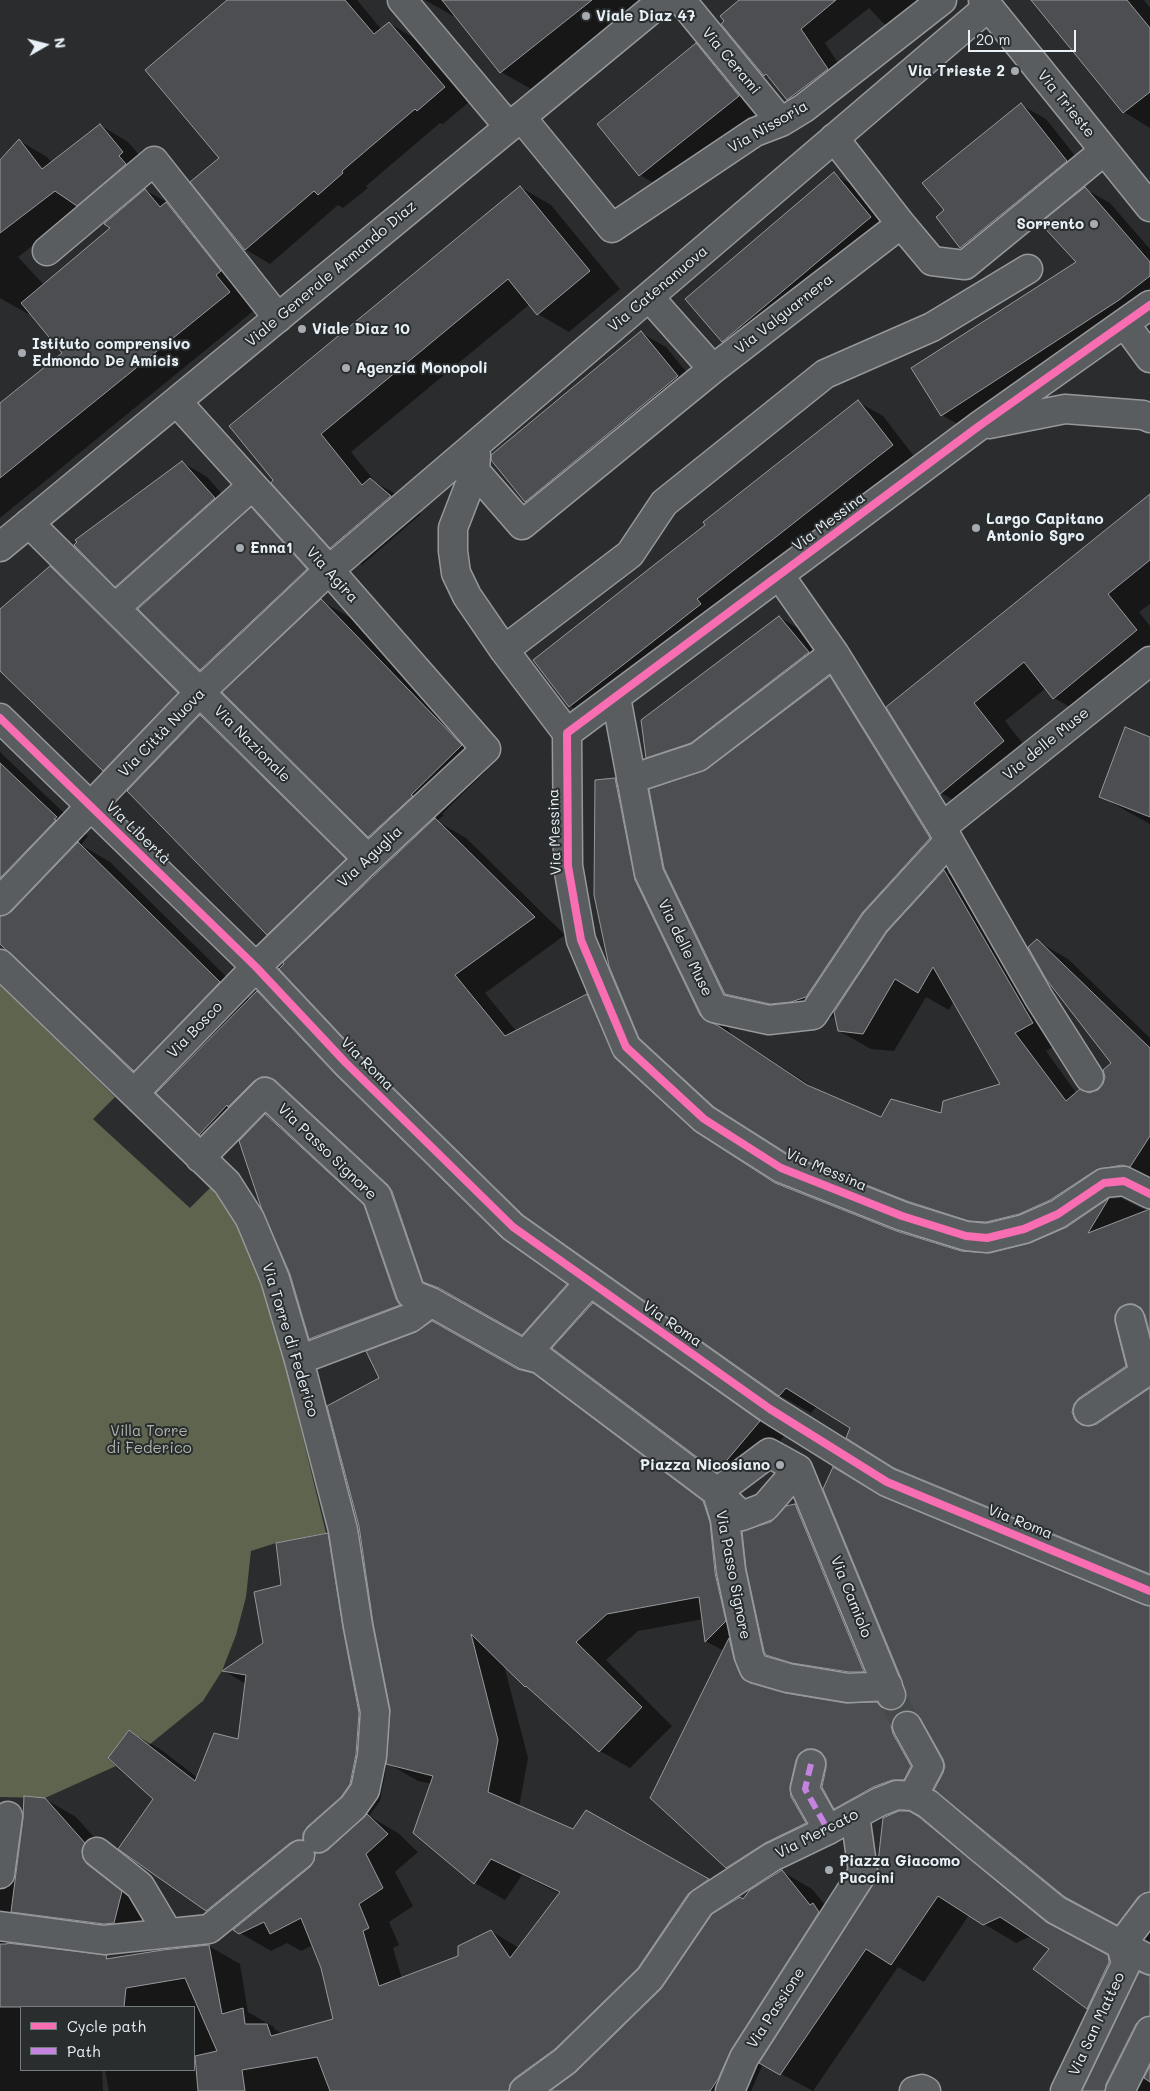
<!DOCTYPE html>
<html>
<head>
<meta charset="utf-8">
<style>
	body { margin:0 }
	#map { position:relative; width:1150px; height:2091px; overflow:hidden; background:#2b2c2d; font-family:Mali,sans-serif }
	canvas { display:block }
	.legend { position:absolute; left:20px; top:2006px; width:175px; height:65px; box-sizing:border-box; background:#2a2d2e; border:1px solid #767b7f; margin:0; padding:6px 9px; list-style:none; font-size:15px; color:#e8f1f8 }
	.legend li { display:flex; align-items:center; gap:10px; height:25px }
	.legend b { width:25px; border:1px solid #767b7f }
	.north { position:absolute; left:20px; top:20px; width:50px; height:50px; -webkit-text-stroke:4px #2a2d2e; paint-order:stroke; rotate:82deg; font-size:14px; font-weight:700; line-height:20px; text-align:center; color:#e8f1f8 }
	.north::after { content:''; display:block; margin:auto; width:18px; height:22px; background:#e8f1f8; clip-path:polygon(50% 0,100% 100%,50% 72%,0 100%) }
	.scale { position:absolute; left:968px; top:30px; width:108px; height:22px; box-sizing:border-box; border:2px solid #e8f1f8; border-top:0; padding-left:6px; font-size:15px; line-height:18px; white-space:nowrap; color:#e8f1f8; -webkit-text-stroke:4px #2a2d2e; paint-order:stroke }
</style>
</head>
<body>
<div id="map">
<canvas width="1150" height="2091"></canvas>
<ul class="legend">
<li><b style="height:6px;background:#f96db3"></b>Cycle path</li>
<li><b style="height:6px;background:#c483df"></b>Path</li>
</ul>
<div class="north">N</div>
<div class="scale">20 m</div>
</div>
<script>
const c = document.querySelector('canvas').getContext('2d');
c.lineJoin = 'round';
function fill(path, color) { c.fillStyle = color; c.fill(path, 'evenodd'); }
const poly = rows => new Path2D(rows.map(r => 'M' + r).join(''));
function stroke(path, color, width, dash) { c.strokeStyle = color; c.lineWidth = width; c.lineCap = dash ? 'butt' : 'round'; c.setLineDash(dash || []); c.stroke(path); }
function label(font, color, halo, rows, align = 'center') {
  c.font = font + ' Mali,sans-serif'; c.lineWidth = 4; c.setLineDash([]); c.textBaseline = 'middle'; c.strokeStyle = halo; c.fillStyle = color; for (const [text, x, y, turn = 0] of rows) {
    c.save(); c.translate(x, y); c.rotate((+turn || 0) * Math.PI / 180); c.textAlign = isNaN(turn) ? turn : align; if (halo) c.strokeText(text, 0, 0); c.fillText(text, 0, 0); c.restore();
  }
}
const green = poly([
	[0,985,115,1097,93,1119,190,1208,211,1187,239,1225,265,1281,326,1533,276,1543,251,1551,246,1597,236,1635,222,1671,203,1701,149,1745,129,1730,108,1759,116,1766,45,1798,0,1797]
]);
const shadow = poly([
	[229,0,357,0,382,30,389,23,414,38,469,102,443,124,440,123,366,186,368,188,343,208,338,205,270,264,245,249,221,158],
	[425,0,643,0,531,89,501,72,455,14,453,16],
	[741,0,950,0,908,38,883,23,869,8,825,43,852,84,813,113,788,99,773,80,764,75],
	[1032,0,1144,0,1150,8,1150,128,1124,112],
	[696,45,721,59,763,110,665,190,640,175,599,124],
	[1021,105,1046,119,1091,176,986,261,961,247,937,217,945,210],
	[100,125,128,142,151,169,153,181,143,189,174,206,257,308,0,518,0,405,64,354,30,312,28,314,0,298,0,162,20,141,47,157,52,163],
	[82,207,108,222,112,228,44,285,18,257],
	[834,174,859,188,895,231,748,356,723,341,687,299],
	[520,187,551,205,620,289,569,332,538,314,530,304,351,452,376,483,401,497,421,514,362,565,331,547,273,483],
	[1085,189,1110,203,1150,249,1150,310,966,429,942,415,1078,262],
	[641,333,666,347,702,391,551,515,526,501],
	[858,402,883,416,917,460,595,720,570,706,707,525],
	[182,462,207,477,239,513,141,600,116,586,79,542],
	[1150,496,1150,604,1139,612,1150,626,1150,664,1086,716,1054,698,1046,688,1005,721,1036,760,973,811,941,793,888,707],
	[252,509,276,523,331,584,226,684,201,669,140,609],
	[50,567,73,580,199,706,126,783,104,770,0,670,0,611],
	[321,601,353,619,493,764,442,814,444,815,437,821,466,838,565,935,485,993,517,1032,587,995,618,1013,646,1078,725,1150,782,1187,897,1232,961,1252,986,1255,1028,1245,1065,1229,1077,1222,1051,1232,1018,1239,940,1219,821,1171,789,1153,640,1037,615,780,646,798,666,898,731,1034,819,1091,882,1119,942,1115,1002,1085,954,1001,949,1010,926,997,894,1051,871,1049,839,1031,836,1016,824,1020,758,1012,726,993,708,771,830,677,862,696,962,857,947,873,975,889,1063,1041,1046,1051,1077,1094,1089,1094,1098,1091,1104,1084,1113,1063,1037,941,1068,959,1150,1038,1150,1183,1127,1187,1109,1199,1121,1198,1143,1209,1150,1211,1150,1326,1135,1356,1145,1392,1150,1388,1150,1579,927,1485,895,1467,852,1428,817,1406,811,1413,779,1395,297,951,268,934,200,716,232,735,375,876,399,854,369,836,224,693],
	[779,617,804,632,833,667,672,771,647,757],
	[1150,738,1150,824,1100,796],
	[0,752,88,836,81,845,110,862,250,1000,257,992,280,1006,358,1089,526,1253,589,1299,546,1348,424,1281,393,1190,389,1184,287,1090,278,1094,223,1147,200,1134,164,1087,134,1070,0,941],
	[266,1115,298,1134,395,1225,431,1323,517,1370,533,1374,564,1393,734,1520,746,1591,765,1678,769,1690,845,1705,877,1703,891,1711,897,1711,905,1705,908,1697,887,1500,1150,1612,1150,1895,1139,1889,1138,1891,1150,1898,1150,1941,1097,1914,938,1791,935,1797,905,1805,866,1826,835,1808,824,1789,821,1805,822,1816,837,1841,797,1860,781,1871,812,1889,834,1916,844,1922,847,1928,919,1818,951,1837,1074,1938,1139,1975,1150,1977,1150,2091,1084,2091,1116,2024,1088,2008,1035,1969,1051,1949,1031,1936,1016,1943,969,1915,924,1982,898,1967,813,2091,763,2064,751,2091,109,2091,105,2070,194,2070,194,2007,21,2007,21,2070,102,2070,103,2091,0,2091,0,1809,24,1823,23,1809,25,1798,45,1799,76,1817,115,1861,152,1910,145,1940,15,1941,15,1945,106,1957,111,1959,209,1946,240,1964,248,2012,274,2027,274,2029,283,2034,335,2020,322,1968,313,1945,301,1951,287,1943,271,1951,240,1933,237,1928,207,1910,154,1799,130,1732,160,1749,198,1778,239,1741,246,1684,224,1671,264,1644,282,1586,327,1534,358,1552,373,1647,389,1731,392,1709,381,1378,416,1334,427,1325,342,1357,310,1339,291,1273],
	[704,1619,707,1642,724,1651,727,1867,759,1885,744,1900,586,1811,574,1831,519,1807,528,1758,504,1665,600,1751,630,1768,672,1726,606,1660,638,1631],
	[929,1731,944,1758,946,1766,940,1781,924,1753,925,1735],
	[387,1763,418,1781,432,1784,475,1883,505,1900,522,1875,560,1894,519,1948,491,1931,459,1957,402,1979,393,1948,399,1945,389,1922,413,1906,395,1872,418,1852,398,1833,369,1816,380,1801],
	[633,1964,666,1983,666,1986,632,1966],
	[593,1304,618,1319,784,1436,743,1486,718,1471,554,1348],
	[795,1505,819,1519,887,1684,790,1668,767,1654,772,1522]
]);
const building = poly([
	[227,0,345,0,374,34,389,22,445,87,417,111,415,109,342,171,343,173,318,195,314,191,245,250,190,182,219,158,145,70,227,0],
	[442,0,592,0,500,73,442,0],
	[739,0,836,0,801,29,828,69,787,100,766,74,764,76,721,24,724,21,720,16,739,0],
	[1031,0,1127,0,1150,28,1150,92,1123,113,1031,0],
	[696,43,739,96,639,176,597,124,696,43],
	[1021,103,1067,161,960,248,936,217,944,210,922,183,1021,103],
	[100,124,123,152,119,156,126,164,77,206,55,191,0,233,0,160,19,139,42,169,100,124],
	[834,172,871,217,722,342,685,299,834,172],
	[520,186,590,271,537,315,508,279,321,434,362,485,370,478,391,496,330,548,271,483,273,480,229,426,520,186],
	[1085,187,1150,262,1150,276,1119,300,941,416,911,368,1076,262,1040,223,1085,187],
	[145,189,160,207,166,202,221,271,216,275,230,292,0,478,0,403,62,353,21,303,110,228,104,224,145,189],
	[641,331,678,376,525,502,491,460,491,455,641,331],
	[858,400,893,445,697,599,701,604,569,707,533,660,705,525,703,522,858,400],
	[182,461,215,498,115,587,74,545,77,542,75,540,182,461],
	[1150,494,1150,560,1108,594,1137,630,1053,699,1024,662,974,703,1004,741,940,794,886,707,1150,494],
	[251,507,307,569,200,670,138,609,251,507],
	[50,566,178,693,103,771,0,671,0,609,50,566],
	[321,599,462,745,411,795,413,796,368,837,222,692,321,599],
	[779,616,809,652,691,743,646,758,641,720,779,616],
	[830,676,930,838,862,913,806,997,791,1002,770,1004,725,994,664,868,649,789,707,769,830,676],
	[200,715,346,859,267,935,127,791,200,715],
	[1125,727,1150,737,1150,817,1099,797,1125,727],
	[0,763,57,817,54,819,56,820,0,878,0,763],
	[615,778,635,880,700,1015,705,1020,717,1025,807,1085,881,1117,891,1099,941,1113,943,1101,1000,1084,933,967,918,993,895,979,863,1034,838,1031,834,1012,887,932,944,870,1033,1023,1015,1033,1066,1101,1080,1089,1089,1093,1098,1090,1103,1084,1105,1077,1103,1070,1111,1063,1046,979,1028,947,1037,939,1150,1048,1150,1136,1130,1167,1122,1165,1096,1170,1050,1200,1019,1214,986,1222,969,1221,907,1201,788,1154,714,1107,639,1038,609,966,594,895,595,780,615,778],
	[435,818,535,917,455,975,505,1036,587,994,615,1058,696,1132,775,1183,896,1231,961,1251,990,1253,1030,1243,1067,1227,1109,1198,1088,1233,1150,1209,1150,1334,1145,1315,1141,1308,1134,1304,1127,1304,1119,1308,1115,1315,1115,1322,1126,1366,1079,1398,1074,1404,1072,1412,1075,1420,1082,1425,1090,1426,1097,1424,1150,1388,1150,1574,894,1468,846,1438,850,1428,786,1388,779,1396,523,1215,357,1052,279,969,284,964,283,962,435,818],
	[78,842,220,982,134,1071,0,944,0,916,11,912,78,842],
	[257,991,335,1074,502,1238,567,1284,522,1335,439,1288,423,1282,392,1191,388,1185,275,1080,268,1077,261,1077,254,1081,228,1107,227,1105,199,1135,156,1093,257,991],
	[265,1114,364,1205,396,1299,400,1305,309,1339,290,1274,262,1210,239,1141,265,1114],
	[593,1303,760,1421,717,1472,552,1348,593,1303],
	[432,1321,517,1369,533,1373,703,1501,710,1522,715,1573,726,1621,705,1642,699,1597,607,1614,576,1642,642,1707,599,1752,526,1686,525,1687,471,1634,498,1740,488,1792,573,1829,586,1810,709,1879,688,1894,638,1968,555,2049,515,2078,510,2084,509,2091,330,2091,317,2057,242,2070,245,2091,198,2091,195,2056,217,2051,185,1978,126,1988,124,2007,0,2007,0,1944,7,1944,7,1943,107,1955,106,1959,163,1950,209,1945,222,2014,243,2008,245,2024,267,2024,271,2036,333,2019,321,1968,301,1918,270,1934,264,1922,239,1934,233,1930,310,1867,314,1861,315,1853,322,1853,328,1850,367,1814,388,1834,366,1854,383,1888,359,1904,369,1928,363,1931,379,1986,458,1956,458,1946,491,1930,510,1958,560,1892,491,1859,474,1884,413,1833,433,1776,386,1764,390,1709,373,1623,359,1526,327,1406,379,1378,366,1351,416,1332,432,1321],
	[833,1467,881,1496,1144,1605,1150,1606,1150,1892,1144,1893,1138,1897,1117,1925,1065,1897,934,1790,943,1773,945,1766,943,1759,920,1718,915,1713,908,1710,899,1713,894,1718,891,1725,893,1734,911,1766,904,1780,892,1780,873,1787,834,1809,822,1787,826,1768,826,1759,821,1752,815,1749,806,1749,799,1754,796,1760,790,1786,791,1797,806,1823,765,1843,726,1868,650,1798,729,1638,734,1659,740,1674,743,1679,750,1683,785,1693,845,1703,877,1702,882,1708,888,1710,896,1710,904,1704,906,1697,901,1678,823,1489,833,1467],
	[795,1504,864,1672,849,1672,792,1663,766,1655,764,1651,746,1568,742,1531,771,1522,786,1506,795,1504],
	[328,1533,343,1628,359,1713,356,1754,350,1784,341,1797,308,1826,303,1833,303,1840,297,1840,290,1843,206,1911,118,1849,153,1799,108,1758,129,1730,195,1781,214,1733,238,1739,246,1675,222,1671,263,1643,254,1592,281,1585,276,1543,328,1533],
	[24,1796,45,1798,85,1843,82,1850,83,1858,87,1864,122,1891,114,1923,104,1924,11,1912,23,1818,24,1796],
	[899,1811,909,1811,919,1817,1046,1922,1108,1955,1109,1962,1087,2009,1033,1969,1049,1949,1000,1917,983,1925,938,1896,891,1965,866,1949,780,2075,759,2063,876,1880,883,1818,899,1811],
	[782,1870,810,1905,813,1903,819,1912,731,2050,718,2079,710,2091,550,2091,576,2072,661,1989,712,1914,740,1897,743,1899,750,1890,782,1870],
	[1139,1972,1150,1976,1150,2016,1142,2018,1136,2024,1106,2084,1105,2091,1082,2091,1139,1972],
	[1150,2066,1150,2082,1144,2078,1150,2066]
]);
const minorTunnel = poly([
	[891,1695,907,1726]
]);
const pedestrian = poly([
	[811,1764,805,1789,828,1830]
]);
const minor = poly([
	[402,0,509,127],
	[681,0,781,122],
	[521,117,612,228,755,132,781,122,804,108,942,0],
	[834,138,901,224],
	[47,251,154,161,278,318],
	[649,297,713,369],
	[1150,305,979,426,567,733,568,866,581,940,626,1047,704,1119,781,1168,902,1216,966,1236,987,1238,1024,1229,1058,1214,1104,1183,1124,1181,1150,1194],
	[1125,324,1150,358],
	[989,424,1065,409,1143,415,1150,418],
	[476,455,475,471,453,528,453,551,456,573,467,596,504,650,567,733],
	[475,471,522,525,713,369,901,224,932,261,965,265,1104,151],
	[29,523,368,859],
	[780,576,834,653,942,827,949,841],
	[115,608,252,486],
	[504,650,630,554,664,503,825,374,932,327,1028,269],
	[616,697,649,873,714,1008,769,1020,813,1015,875,922,949,841,1039,998,1089,1077],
	[631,779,698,757,834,653],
	[942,827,1150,661],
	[0,901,200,692,329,570,988,7],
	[0,964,227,1183,250,1219,275,1279,299,1360,343,1530,358,1626,375,1712,372,1756,365,1790,353,1807,318,1838],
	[135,1092,256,967,368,859,486,749,329,570,177,402],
	[200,1158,265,1092,377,1196,411,1294,431,1302,525,1355,540,1359,717,1492,725,1519,731,1571,749,1656,754,1668,788,1678,848,1688,888,1686],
	[1130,1319,1144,1373],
	[525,1355,590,1282],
	[299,1360,410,1318,431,1302],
	[1088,1411,1150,1369],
	[798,1469,765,1507,742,1516,717,1492,769,1453,798,1469,891,1695],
	[907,1726,929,1766,913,1796],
	[97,1852,140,1886,168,1933],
	[0,1874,8,1816],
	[0,1926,104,1940,209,1929,300,1855],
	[524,2091,565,2061,650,1978,701,1903,772,1857,828,1830,879,1802,897,1795,913,1796,928,1804,980,1848,1056,1910,1150,1960],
	[730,2091,744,2058,863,1872,855,1815],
	[914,2091,922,2089,926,2091],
	[1065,2091,1126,1964,1121,1945,1150,1907],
	[1120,2091,1150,2031]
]);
const tertiary = poly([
	[983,0,1150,207],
	[0,547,663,0],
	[0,718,256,967,346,1063,513,1227,770,1409,887,1482,1150,1591]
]);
const quiet = poly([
	[811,1764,805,1789,828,1830]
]);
const cycleway = poly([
	[1150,305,979,426,567,733,568,866,581,940,626,1047,704,1119,781,1168,902,1216,966,1236,987,1238,1024,1229,1058,1214,1104,1183,1124,1181,1150,1194],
	[0,718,256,967,346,1063,513,1227,770,1409,887,1482,1150,1591]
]);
const markers = [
	[586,16,5,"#a6acb1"],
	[1015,71,5,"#a6acb1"],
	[1094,224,5,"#a6acb1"],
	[302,329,5,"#a6acb1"],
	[22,353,5,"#a6acb1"],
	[346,368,5,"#a6acb1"],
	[976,528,5,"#a6acb1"],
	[240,548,5,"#a6acb1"],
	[780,1465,5,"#a6acb1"],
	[829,1870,5,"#a6acb1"]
];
const poiNames = [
	["Viale Diaz 47",596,16],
	["Via Trieste 2",1005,71,"right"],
	["Sorrento",1084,224,"right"],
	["Viale Diaz 10",312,329],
	["Istituto comprensivo",32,344],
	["Edmondo De Amicis",32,361],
	["Agenzia Monopoli",356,368],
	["Largo Capitano",986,519],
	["Antonio Sgro",986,536],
	["Enna1",250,548],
	["Piazza Nicosiano",770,1465,"right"],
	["Piazza Giacomo",839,1861],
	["Puccini",839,1878]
];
const streetNames = [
	["Via Cerami",731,61,50],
	["Via Trieste",1066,104,51],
	["Via Nissoria",768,127,-30],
	["Viale Generale Armando Diaz",331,274,-40],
	["Via Catenanuova",658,289,-40],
	["Via Valguarnera",784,314,-38],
	["Via Messina",829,522,-37],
	["Via Agira",332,575,48],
	["Via Città Nuova",162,733,-46],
	["Via Nazionale",252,744,45],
	["Via delle Muse",1046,744,-39],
	["Via Messina",555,832,-92],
	["Via Libertà",138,833,44],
	["Via Aguglia",370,857,-43],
	["Via delle Muse",685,948,64],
	["Via Bosco",195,1030,-46],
	["Via Roma",367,1064,45],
	["Via Passo Signore",327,1152,44],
	["Via Messina",826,1170,23],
	["Via Roma",672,1324,35],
	["Via Torre di Federico",290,1340,73],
	["Via Roma",1020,1522,22],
	["Via Passo Signore",733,1575,79],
	["Via Camiolo",851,1597,68],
	["Via Mercato",817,1834,-27],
	["Via Passione",776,2008,-57],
	["Via San Matteo",1097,2024,-65]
];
const parkNames = [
	["Villa Torre",149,1431],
	["di Federico",149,1448]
];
fill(green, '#5e644e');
fill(shadow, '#0007');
fill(building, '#4c4e51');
stroke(building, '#96989a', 1);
stroke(minorTunnel, '#474a4b', 28, [28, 14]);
stroke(pedestrian, '#96989a', 31);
stroke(minor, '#96989a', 31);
stroke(tertiary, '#96989a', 31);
stroke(pedestrian, '#5a5d60', 28);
stroke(minor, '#5a5d60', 28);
stroke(tertiary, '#5a5d60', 28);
stroke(quiet, '#c483df', 6, [12, 6]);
stroke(cycleway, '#f96db3', 8);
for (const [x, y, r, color] of markers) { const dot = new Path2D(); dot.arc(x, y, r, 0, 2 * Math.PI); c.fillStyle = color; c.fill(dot); stroke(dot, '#2a2d2e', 2); }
label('bold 15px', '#e8f1f8', '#2a2d2e', poiNames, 'left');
label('15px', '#e8f1f8', '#2a2d2e', streetNames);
label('15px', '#aeb6ae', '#2a2d2e', parkNames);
</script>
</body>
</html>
